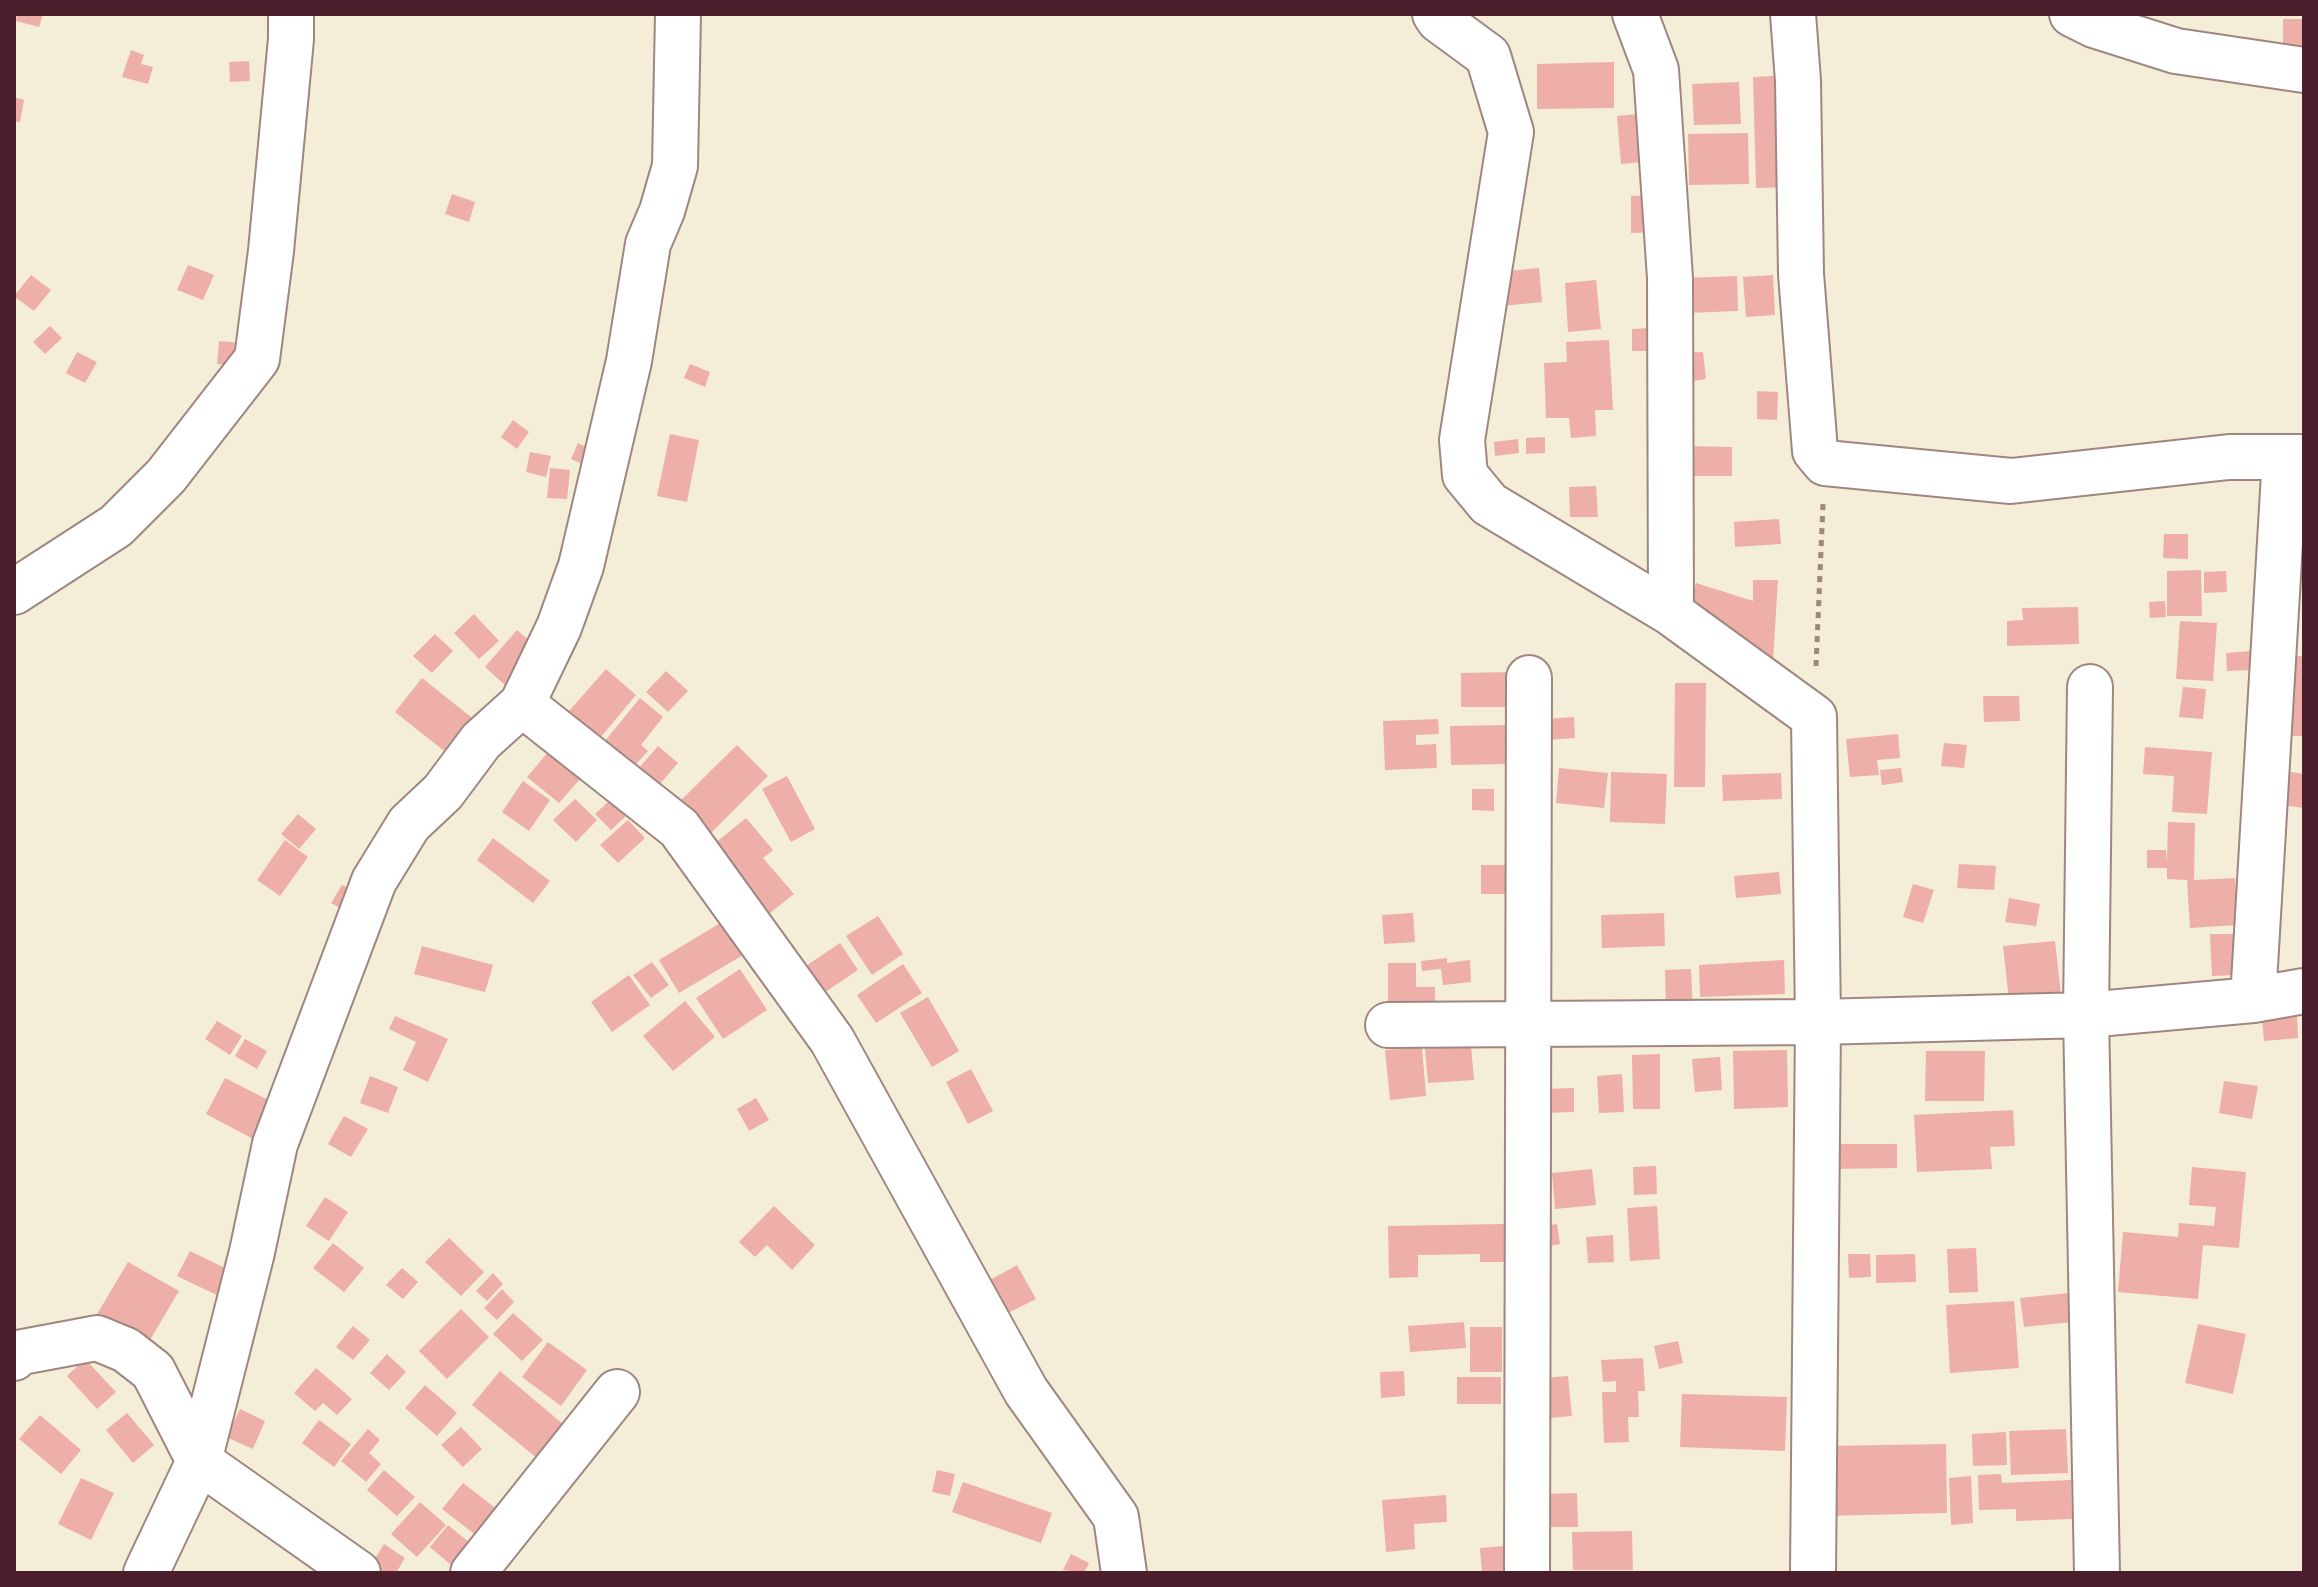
<!DOCTYPE html>
<html>
<head>
<meta charset="utf-8">
<style>
	body { margin:0 }
	#map { position:relative; width:2318px; height:1587px; overflow:hidden; background:#f4edd7; font-family:"Balsamiq Sans",sans-serif }
	canvas { display:block }
	.frame { position:absolute; inset:0; border:16px solid #4a1f2b; pointer-events:none }
</style>
</head>
<body>
<div id="map">
<canvas width="2318" height="1587"></canvas>
<div class="frame"></div>
</div>
<script>
const c = document.querySelector('canvas').getContext('2d');
c.lineJoin = 'round';
function fill(path, color) { c.fillStyle = color; c.fill(path, 'evenodd'); }
const poly = rows => new Path2D(rows.map(r => 'M' + r).join(''));
function stroke(path, color, width, dash) { c.strokeStyle = color; c.lineWidth = width; c.lineCap = dash ? 'butt' : 'round'; c.setLineDash(dash || []); c.stroke(path); }
const building = poly([
	[17,14,43,14,39,27,16,21],
	[2283,19,2304,19,2304,45,2283,45],
	[131,50,144,55,141,64,153,67,148,84,122,77],
	[249,61,250,81,230,82,229,62],
	[1614,62,1614,108,1537,109,1537,64],
	[1788,75,1790,187,1756,188,1753,77],
	[1739,82,1741,124,1694,125,1692,84],
	[14,97,24,100,20,122,14,121],
	[1647,113,1652,161,1621,164,1617,116],
	[1748,133,1749,184,1689,185,1688,134],
	[452,194,475,202,469,222,445,214],
	[1655,195,1656,232,1631,233,1631,196],
	[188,265,214,275,203,300,177,290],
	[1539,268,1542,302,1502,306,1498,272],
	[31,275,51,290,34,311,14,296],
	[1773,275,1775,315,1746,317,1743,277],
	[1737,276,1738,311,1686,313,1684,278],
	[1596,280,1601,329,1568,332,1565,283],
	[50,326,62,338,45,354,33,342],
	[1650,328,1651,351,1632,351,1632,329],
	[1609,340,1613,410,1595,410,1596,436,1571,438,1569,418,1546,418,1544,363,1567,362,1566,342],
	[219,341,242,343,239,366,217,364],
	[77,352,97,362,85,383,66,373],
	[1703,352,1706,379,1687,382,1684,353],
	[690,364,710,372,705,387,684,378],
	[1757,391,1778,392,1777,420,1757,419],
	[513,420,529,432,517,449,501,437],
	[670,434,699,440,687,502,657,496],
	[1545,437,1545,453,1526,454,1526,438],
	[1518,439,1519,453,1495,456,1494,442],
	[578,443,599,454,592,469,571,459],
	[1689,446,1732,447,1732,476,1689,476],
	[530,452,551,456,546,477,526,472],
	[550,468,570,470,567,499,547,498],
	[1596,486,1598,517,1570,517,1569,487],
	[1779,519,1781,544,1735,547,1734,522],
	[2164,534,2188,534,2188,559,2163,558],
	[2201,570,2202,616,2167,616,2167,571],
	[2226,571,2227,592,2204,593,2204,572],
	[1753,580,1778,580,1773,660,1688,612,1696,583,1753,601],
	[2165,601,2166,617,2150,618,2149,602],
	[2078,607,2079,644,2007,646,2007,621,2023,620,2022,608],
	[474,614,499,641,479,659,454,633],
	[2180,621,2217,623,2213,681,2176,679],
	[517,630,539,649,507,687,485,667],
	[435,634,453,651,432,673,413,656],
	[2252,651,2253,670,2227,671,2226,653],
	[2292,656,2304,656,2304,736,2292,736],
	[606,669,636,695,600,738,569,711],
	[666,671,688,691,668,712,646,692],
	[1513,672,1514,707,1461,707,1461,673],
	[422,678,476,721,448,754,395,712],
	[1675,683,1706,683,1705,787,1674,787],
	[2183,687,2206,689,2203,719,2179,717],
	[1983,696,2019,696,2020,721,1984,722],
	[640,698,663,717,641,745,648,751,630,771,600,747],
	[1574,717,1575,738,1546,740,1545,719],
	[1438,719,1439,734,1416,735,1416,745,1436,744,1437,768,1385,770,1383,721],
	[1507,725,1508,764,1451,765,1450,726],
	[1898,734,1900,758,1877,760,1879,775,1850,777,1846,739],
	[1944,743,1967,745,1964,768,1941,766],
	[555,744,587,771,559,803,527,777],
	[737,745,768,776,700,844,668,813],
	[658,746,678,763,652,793,632,776],
	[2145,747,2212,752,2207,814,2172,812,2174,776,2143,774],
	[1559,768,1608,773,1604,808,1556,803],
	[1901,768,1903,782,1882,785,1880,770],
	[2280,770,2304,774,2304,808,2275,804],
	[1611,772,1667,774,1665,824,1610,822],
	[1781,773,1782,799,1723,801,1722,775],
	[787,776,815,829,791,842,762,789],
	[523,781,550,800,529,831,502,812],
	[1472,789,1494,789,1494,811,1472,810],
	[575,799,597,820,576,842,553,820],
	[610,800,626,816,611,830,595,814],
	[298,814,316,829,299,849,281,834],
	[746,818,773,850,763,858,794,894,760,921,703,853],
	[628,820,645,838,618,863,600,845],
	[2168,822,2195,823,2194,880,2235,878,2238,925,2190,928,2187,880,2167,879,2167,868,2147,868,2147,850,2166,850,2167,863],
	[493,838,550,881,533,903,477,860],
	[285,840,308,857,280,896,257,880],
	[1959,864,1996,866,1994,890,1957,888],
	[1481,865,1507,865,1508,894,1481,894],
	[1779,872,1781,894,1736,898,1734,876],
	[1913,884,1934,890,1923,923,1903,917],
	[342,885,357,893,347,912,331,903],
	[2009,898,2040,904,2036,926,2005,922],
	[1413,913,1415,942,1384,944,1382,915],
	[1664,913,1665,946,1602,948,1601,915],
	[878,916,903,954,872,975,846,936],
	[722,922,743,955,679,993,659,960],
	[2210,934,2234,934,2235,975,2212,976],
	[2055,941,2061,995,2009,1000,2003,946],
	[840,943,858,970,818,997,800,970],
	[422,946,493,965,485,992,414,974],
	[1447,958,1447,963,1470,960,1471,982,1443,985,1441,969,1422,971,1421,961],
	[1784,960,1785,994,1700,997,1699,965],
	[652,962,669,985,651,998,633,975],
	[1388,963,1416,963,1416,987,1435,987,1435,1016,1388,1016],
	[903,964,922,993,876,1023,857,995],
	[740,969,767,1010,723,1039,696,998],
	[1691,969,1693,1012,1666,1013,1665,970],
	[629,975,650,1005,612,1032,591,1002],
	[928,997,959,1051,932,1067,900,1013],
	[685,1001,715,1037,673,1071,643,1036],
	[395,1016,448,1039,428,1082,403,1070,416,1042,389,1029],
	[2297,1017,2298,1038,2264,1041,2262,1019],
	[217,1021,242,1036,230,1055,205,1039],
	[245,1039,267,1051,257,1069,235,1056],
	[1471,1045,1474,1080,1428,1083,1425,1049],
	[1422,1047,1426,1096,1390,1100,1385,1050],
	[1787,1050,1788,1107,1734,1109,1733,1051],
	[1926,1051,1985,1051,1984,1101,1925,1101],
	[1660,1054,1660,1109,1633,1109,1632,1055],
	[1720,1057,1722,1090,1695,1092,1692,1059],
	[971,1069,993,1111,968,1124,946,1082],
	[1622,1074,1624,1112,1599,1113,1597,1076],
	[370,1076,398,1087,388,1113,360,1103],
	[225,1078,276,1104,257,1141,206,1114],
	[2224,1081,2258,1086,2252,1119,2219,1113],
	[1574,1088,1574,1112,1543,1113,1542,1089],
	[756,1098,769,1120,749,1131,737,1109],
	[2013,1110,2015,1146,1990,1147,1992,1169,1917,1172,1914,1115],
	[344,1116,368,1129,351,1157,328,1144],
	[1832,1144,1897,1144,1897,1168,1832,1169],
	[1656,1166,1657,1194,1634,1195,1633,1167],
	[2192,1167,2246,1172,2239,1248,2203,1245,2198,1299,2118,1292,2123,1232,2178,1237,2179,1223,2214,1226,2216,1207,2189,1205],
	[1592,1169,1596,1205,1555,1209,1552,1173],
	[325,1197,348,1212,329,1241,306,1226],
	[774,1206,815,1245,792,1270,767,1245,755,1257,739,1242],
	[1657,1206,1660,1259,1630,1261,1627,1208],
	[1505,1224,1506,1262,1480,1262,1480,1254,1418,1255,1418,1277,1389,1278,1388,1226],
	[1557,1224,1560,1244,1542,1247,1539,1227],
	[1613,1235,1614,1262,1588,1263,1586,1237],
	[449,1238,484,1272,461,1296,425,1262],
	[333,1243,364,1268,344,1292,313,1268],
	[1976,1248,1978,1292,1949,1293,1947,1249],
	[190,1251,239,1275,227,1300,177,1276],
	[1848,1254,1870,1254,1871,1277,1849,1278],
	[1915,1254,1916,1282,1876,1283,1876,1255],
	[128,1262,179,1291,144,1350,93,1321],
	[1017,1265,1036,1299,1008,1313,990,1280],
	[402,1268,418,1282,403,1299,386,1285],
	[493,1273,503,1284,487,1301,476,1291],
	[502,1289,514,1302,497,1320,484,1308],
	[2069,1293,2072,1322,2024,1327,2020,1298],
	[2014,1301,2019,1368,1950,1373,1946,1305],
	[461,1309,489,1337,447,1379,419,1351],
	[513,1313,543,1340,522,1361,493,1334],
	[1464,1322,1466,1348,1410,1352,1408,1326],
	[2198,1324,2246,1334,2233,1394,2185,1383],
	[353,1326,370,1340,353,1360,336,1347],
	[1470,1327,1502,1327,1502,1372,1470,1372],
	[1678,1341,1683,1363,1659,1369,1654,1346],
	[548,1342,587,1370,561,1406,522,1377],
	[387,1354,406,1372,389,1390,370,1373],
	[1643,1358,1645,1391,1638,1391,1639,1417,1628,1417,1629,1442,1604,1443,1602,1392,1616,1392,1616,1381,1603,1382,1601,1360],
	[85,1359,116,1392,97,1409,67,1376],
	[316,1368,352,1399,337,1415,323,1403,315,1411,294,1393],
	[500,1371,570,1430,543,1463,472,1405],
	[1404,1371,1405,1396,1381,1398,1380,1372],
	[1568,1376,1572,1416,1537,1419,1533,1379],
	[1457,1377,1501,1377,1501,1404,1457,1404],
	[425,1385,457,1413,437,1436,405,1408],
	[1682,1394,1787,1397,1785,1451,1680,1447],
	[240,1409,265,1421,253,1449,226,1437],
	[127,1413,154,1445,133,1463,106,1430],
	[40,1415,81,1450,61,1474,19,1439],
	[319,1420,351,1444,334,1467,302,1443],
	[461,1427,482,1449,463,1467,441,1445],
	[368,1429,380,1440,369,1453,381,1464,366,1482,341,1461],
	[2066,1429,2068,1473,2011,1475,2009,1431],
	[2006,1432,2007,1465,1973,1466,1972,1434],
	[1946,1444,1947,1513,1824,1516,1822,1446],
	[384,1470,415,1497,397,1516,367,1490],
	[937,1470,955,1474,950,1496,932,1492],
	[2001,1474,2002,1483,2071,1480,2072,1519,2016,1521,2016,1509,1979,1510,1978,1475],
	[1971,1476,1973,1523,1951,1525,1949,1478],
	[81,1478,114,1493,91,1540,58,1524],
	[963,1482,1052,1513,1041,1543,952,1512],
	[463,1483,507,1517,486,1543,442,1509],
	[1577,1493,1578,1527,1548,1527,1547,1494],
	[1446,1495,1447,1522,1414,1524,1415,1549,1386,1552,1382,1500],
	[420,1502,446,1525,417,1557,391,1534],
	[448,1525,477,1549,458,1571,430,1547],
	[1632,1531,1633,1570,1573,1570,1572,1532],
	[384,1544,405,1558,396,1573,379,1573,370,1567],
	[1505,1546,1507,1572,1482,1573,1480,1548],
	[1071,1554,1089,1563,1084,1573,1063,1570]
]);
const path = poly([
	[1816,666,1823,504]
]);
const minor = poly([
	[1435,14,1439,20,1488,56,1511,132,1462,440,1465,475,1489,504,1671,613,1814,717,1818,1022,1813,1573],
	[1635,14,1656,70,1670,278,1671,613],
	[1793,14,1798,81,1801,274,1815,451,1825,463,2011,481,2229,457,2304,457],
	[2072,14,2094,25,2176,51,2304,70],
	[14,592,116,526,166,476,257,359,271,251,291,39,291,14],
	[2090,687,2086,1015,2097,1573],
	[522,704,679,828,832,1040,1026,1391,1116,1517,1124,1573],
	[2253,1000,2285,457],
	[1388,1025,1818,1022,2086,1015,2253,1000,2304,991],
	[14,1358,17,1353,97,1338,126,1350,153,1371,199,1461,358,1573],
	[146,1573,199,1461,252,1252,275,1144,374,881,409,824,443,792,481,741,522,704,559,627,581,566,629,361,648,244,662,211,675,166,678,14],
	[473,1573,617,1392],
	[1527,1573,1529,678]
]);
fill(building, '#eeafa9');
stroke(minor, '#9f8681', 48);
stroke(path, '#9f8681', 5, [6, 6]);
stroke(minor, '#fff', 44);
</script>
</body>
</html>
